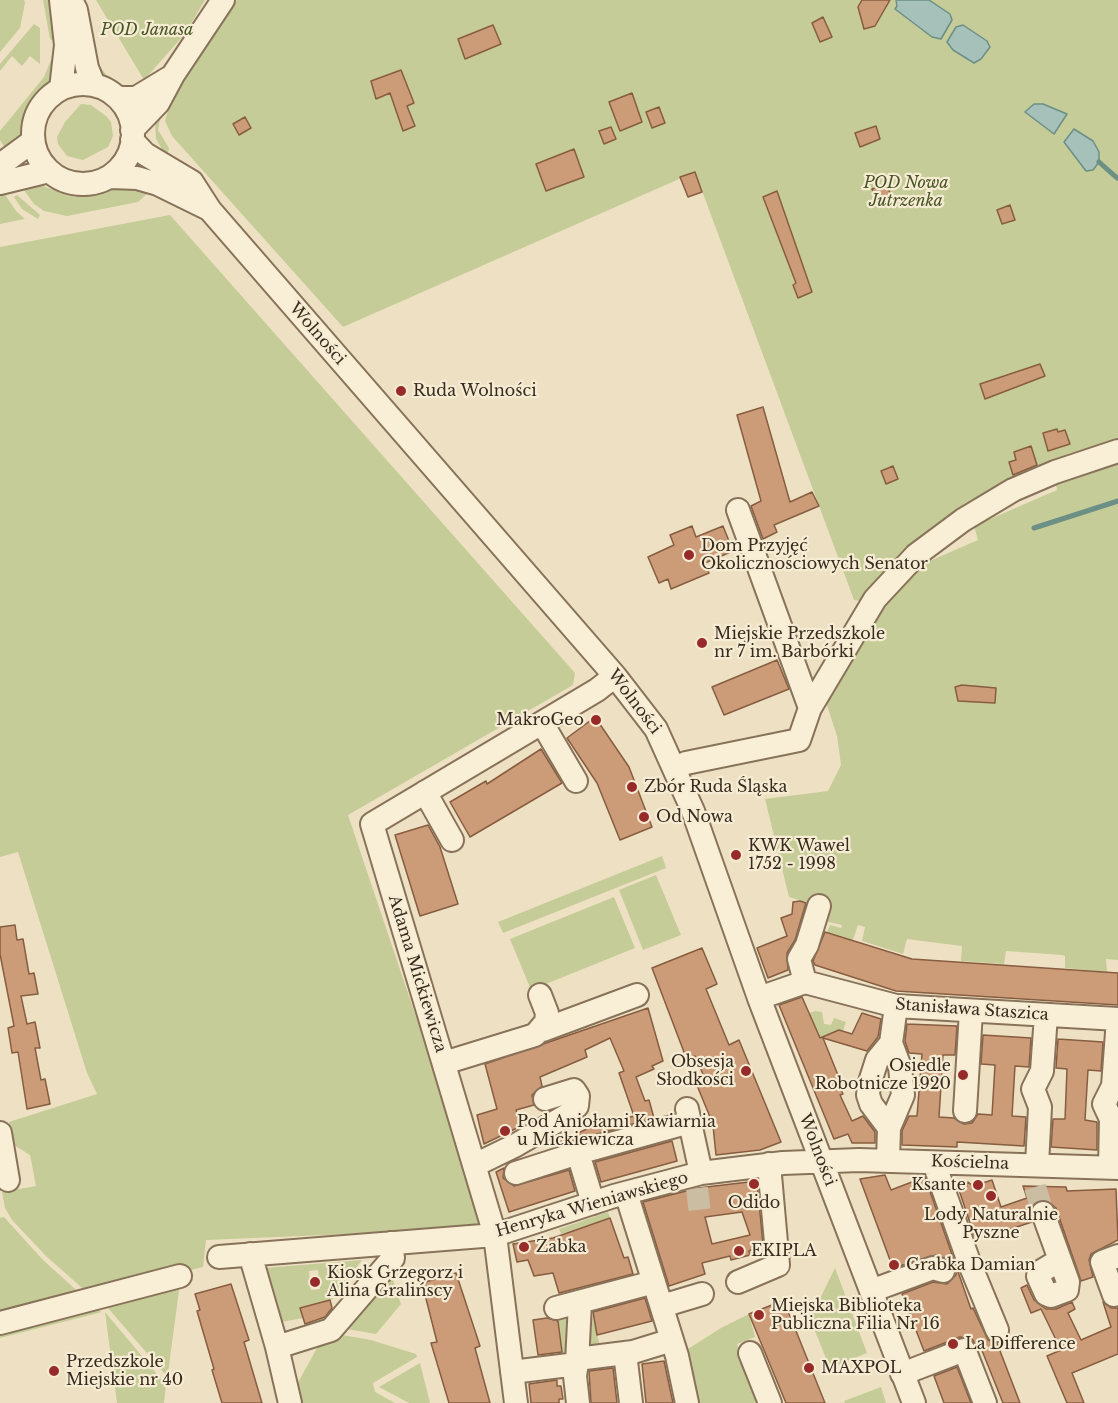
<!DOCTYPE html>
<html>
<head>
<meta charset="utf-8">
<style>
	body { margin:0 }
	canvas { display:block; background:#eee1c3 }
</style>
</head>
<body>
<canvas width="1118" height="1403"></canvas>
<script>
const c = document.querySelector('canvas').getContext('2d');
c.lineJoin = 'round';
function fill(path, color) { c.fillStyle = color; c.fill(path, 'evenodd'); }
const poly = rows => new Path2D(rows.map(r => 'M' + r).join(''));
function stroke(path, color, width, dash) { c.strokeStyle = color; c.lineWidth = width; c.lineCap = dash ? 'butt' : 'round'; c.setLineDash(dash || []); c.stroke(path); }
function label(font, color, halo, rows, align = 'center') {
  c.font = font + ' "Libre Baskerville",serif'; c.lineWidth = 4.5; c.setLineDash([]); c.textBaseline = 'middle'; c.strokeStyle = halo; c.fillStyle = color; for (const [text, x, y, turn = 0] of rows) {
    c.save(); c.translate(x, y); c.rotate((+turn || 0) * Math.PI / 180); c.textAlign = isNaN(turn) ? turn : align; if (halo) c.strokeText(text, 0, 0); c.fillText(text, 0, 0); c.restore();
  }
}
const green = poly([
	[0,0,24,0,25,3,20,28,0,52],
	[43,0,49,0,50,3,55,42,50,39],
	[96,0,205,0,184,35,144,80],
	[237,0,1118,0,1118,441,1070,453,965,503,861,601,854,600,695,172,343,327,172,136,165,121,172,98],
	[34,24,40,28,40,64,30,56,22,66,12,56,0,71,0,64],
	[94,59,108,77,128,89,117,92,103,83],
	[51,60,56,61,53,78,30,109,20,137,8,153,0,140,0,131,44,77],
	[81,104,91,105,106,116,111,122,113,136,108,147,83,160,67,156,58,144,57,137,65,122],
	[161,115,158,130,169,148,167,158,156,139,155,124],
	[37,184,75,197,127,187,149,192,138,202,67,216,44,211,34,204,21,186],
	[4,193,16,211,25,219,0,224,0,194],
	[17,195,40,215,38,219,22,209,14,197],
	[170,215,575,673,573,685,348,815,486,1225,375,1233,206,1240,203,1267,90,1295,46,1256,12,1220,5,1208,2,1192,36,1186,30,1155,14,1145,9,1122,97,1094,87,1073,18,852,0,857,0,247],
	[1118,458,1118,960,1106,959,1107,972,1065,968,1065,956,1062,955,1006,951,1004,964,961,961,962,946,907,939,903,954,862,941,865,927,858,925,853,940,827,932,830,925,841,928,842,925,824,921,819,906,789,897,765,799,828,791,841,765,837,736,824,696,898,581,930,552,932,560,978,540,974,526,1057,490,1055,478],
	[662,856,666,868,503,933,498,922],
	[656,875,681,935,643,950,619,890],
	[614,897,635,948,531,990,510,939],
	[815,1011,822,1012,824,1024,831,1025,834,1018,846,1022,843,1031,839,1030,820,1038,809,1013],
	[608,1212,610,1218,561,1234,559,1229],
	[4,1217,43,1260,84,1297,0,1320,0,1218],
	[362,1260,333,1299,300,1308,303,1318,276,1323,264,1268],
	[318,1270,320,1289,311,1290,309,1271],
	[835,1268,867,1353,830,1368,810,1319],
	[392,1277,401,1304,376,1334,347,1329],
	[180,1283,168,1373,165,1374,101,1300],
	[85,1304,102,1312,0,1338,0,1326],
	[591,1311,602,1353,591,1354,582,1322],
	[105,1312,166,1385,164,1403,117,1403],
	[574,1314,573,1355,562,1357,557,1317],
	[749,1314,755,1337,737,1344,757,1391,756,1403,694,1403,692,1383,694,1374,680,1354,721,1328],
	[336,1334,371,1340,416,1354,417,1357,373,1383,375,1392,395,1403,300,1403,296,1386,322,1339],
	[420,1363,430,1403,409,1403,379,1387],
	[881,1387,886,1403,845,1403,844,1401]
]);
const water = poly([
	[896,0,929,0,950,14,952,20,941,39,932,37,895,9,897,6,896,0],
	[963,25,987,41,990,47,981,59,974,63,953,50,947,42,956,27,963,25],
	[1034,104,1043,104,1067,114,1054,134,1025,112,1034,104],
	[1074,129,1093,141,1099,152,1099,162,1093,170,1086,171,1064,142,1074,129]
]);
const stream = poly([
	[1099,162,1117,178],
	[1034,528,1118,501]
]);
const building = poly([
	[862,0,890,0,875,26,864,29,858,7,862,0],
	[823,17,832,37,820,42,812,23,823,17],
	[493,25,501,44,465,59,458,39,493,25],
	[401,70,414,103,407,106,415,126,403,131,390,93,376,99,371,81,401,70],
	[632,93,642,122,620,131,609,102,632,93],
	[659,107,665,123,652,128,646,112,659,107],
	[245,117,251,128,239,135,233,124,245,117],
	[876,126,880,139,860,147,855,133,876,126],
	[611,127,616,139,604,144,599,131,611,127],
	[574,149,584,177,546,191,536,164,574,149],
	[695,172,702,192,688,197,680,177,695,172],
	[886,184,892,197,877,202,872,189,886,184],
	[777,191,812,292,798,298,793,285,796,283,763,197,777,191],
	[1010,205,1015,220,1002,224,997,210,1010,205],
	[1040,364,1045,376,985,399,980,384,1040,364],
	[763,407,790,502,812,492,819,506,774,525,777,532,763,539,751,506,761,501,737,415,763,407],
	[1057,429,1058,432,1065,430,1070,444,1048,451,1043,433,1057,429],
	[1031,446,1037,465,1013,475,1009,462,1016,460,1014,452,1031,446],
	[893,466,898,479,886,484,881,471,893,466],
	[692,526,696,537,723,526,733,551,705,563,709,573,671,589,668,579,659,583,648,557,674,545,670,535,692,526],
	[777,660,789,689,724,715,712,687,777,660],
	[962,685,996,688,995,703,958,701,955,687,962,685],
	[595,717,629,767,652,827,620,840,597,783,567,738,595,717],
	[541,749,562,783,470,837,450,802,486,781,487,784,541,749],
	[428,825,440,847,458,904,420,916,395,835,428,825],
	[800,901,806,903,795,940,787,953,788,970,768,978,757,948,787,936,781,918,792,914,793,902,800,901],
	[15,925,17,940,23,939,29,974,34,973,38,994,21,996,27,1024,35,1022,40,1048,35,1048,41,1080,45,1079,50,1104,27,1109,18,1052,12,1053,8,1028,14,1026,0,954,0,927,15,925],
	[825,932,912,959,1118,973,1118,1005,896,991,815,965,813,961,825,932],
	[702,948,717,984,706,989,729,1045,739,1040,781,1142,760,1150,716,1155,712,1116,710,1117,696,1083,705,1079,695,1056,687,1060,652,968,702,948],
	[802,997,820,1038,839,1030,852,1034,862,1013,881,1019,878,1037,867,1051,823,1038,842,1085,840,1087,843,1094,840,1095,852,1121,863,1116,875,1132,875,1143,852,1143,848,1134,834,1139,779,1005,802,997],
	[648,1008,663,1061,652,1066,654,1069,636,1077,645,1101,649,1100,654,1118,562,1144,561,1141,589,1128,634,1116,619,1073,624,1071,610,1038,585,1050,587,1057,540,1077,542,1086,532,1095,534,1105,516,1110,521,1126,484,1144,477,1115,497,1109,485,1064,648,1008],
	[907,1024,957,1026,955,1055,943,1055,939,1117,954,1118,964,1124,972,1123,978,1114,992,1115,995,1065,981,1064,983,1035,1031,1038,1029,1067,1015,1066,1012,1116,1026,1117,1024,1146,957,1142,957,1147,902,1145,902,1131,909,1116,917,1116,922,1054,909,1053,905,1041,907,1024],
	[1058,1039,1103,1042,1101,1071,1088,1070,1085,1120,1097,1122,1097,1150,1051,1147,1053,1119,1065,1119,1067,1069,1056,1068,1058,1039],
	[672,1141,677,1161,601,1182,595,1162,672,1141],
	[504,1168,503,1178,514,1186,569,1170,575,1191,509,1212,496,1172,504,1168],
	[885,1175,891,1190,925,1177,971,1309,973,1308,988,1340,997,1343,1020,1403,1003,1403,981,1348,978,1349,972,1339,960,1337,924,1351,902,1294,933,1282,947,1284,956,1275,956,1268,952,1261,936,1255,893,1268,860,1179,885,1175],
	[992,1180,1001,1207,1027,1198,1023,1186,1066,1187,1067,1191,1116,1189,1118,1240,1091,1254,1089,1260,1093,1277,1081,1281,1056,1208,1046,1200,1032,1205,1030,1211,1032,1222,983,1238,981,1232,974,1235,959,1190,966,1188,968,1182,973,1186,992,1180],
	[757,1181,763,1245,749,1251,750,1255,731,1260,730,1256,702,1263,705,1274,669,1286,643,1202,698,1188,757,1181],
	[742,1212,750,1235,712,1244,705,1217,742,1212],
	[610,1218,624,1258,628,1257,633,1274,559,1293,553,1273,534,1276,528,1260,517,1262,513,1244,553,1238,610,1218],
	[456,1273,480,1346,475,1348,490,1403,449,1403,431,1343,437,1342,422,1283,456,1273],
	[231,1284,249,1340,244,1342,262,1403,222,1403,212,1370,214,1369,197,1311,200,1310,195,1294,231,1284],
	[1027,1285,1034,1300,1046,1309,1056,1309,1072,1302,1075,1309,1068,1313,1081,1340,1111,1327,1103,1302,1111,1308,1118,1308,1118,1354,1072,1373,1084,1403,1067,1403,1047,1356,1061,1350,1041,1309,1031,1313,1021,1288,1027,1285],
	[645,1298,652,1321,597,1335,593,1312,645,1298],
	[330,1300,332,1308,325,1317,305,1324,300,1308,330,1300],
	[782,1301,790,1316,825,1403,786,1403,749,1314,782,1301],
	[547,1318,558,1321,562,1352,538,1355,533,1320,547,1318],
	[664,1361,673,1403,646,1403,642,1364,664,1361],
	[957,1367,971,1403,944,1403,934,1376,957,1367],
	[613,1368,617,1403,591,1403,589,1371,613,1368],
	[557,1380,557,1386,561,1386,563,1399,559,1399,559,1403,531,1403,529,1384,557,1380]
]);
const minorTunnel = poly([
	[1035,1187,1043,1213],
	[697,1188,700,1214]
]);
const minor = poly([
	[71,0,76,10,87,68,94,85],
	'33 134a50 50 0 1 1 100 0a50 50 0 1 1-100 0Z',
	[61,89,66,45,61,0],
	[118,98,136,98,169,78],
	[132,130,158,103,173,75,223,0],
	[132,140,145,154,192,182,210,210,615,676,656,729,693,811,759,998,914,1403],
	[0,165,33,141],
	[111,177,137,178,158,184,209,209],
	[0,183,49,171],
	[810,708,875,599,916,555,963,520,1013,490,1055,472,1118,451],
	[542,723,576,781],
	[675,768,686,763,799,740,810,708,738,510],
	[425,792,452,840],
	[805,982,799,959,807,945,819,906],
	[759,998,805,982,896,1006,1118,1019,1113,1086,1104,1104,1111,1119,1110,1167],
	[543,1030,637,995],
	[444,1063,535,1035,546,1022,547,1013,540,995],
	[687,1109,701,1173],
	[965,1111,971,1011],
	[889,1128,871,1104,868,1095,869,1085,877,1060,891,1043],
	[0,1133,8,1180],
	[888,1161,889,1128,903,1095,900,1067,891,1043,896,1006],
	[934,1163,969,1262,997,1330],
	[475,1165,516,1145,569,1114,577,1106,578,1096,574,1090,545,1099],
	[1037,1165,1040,1107,1033,1089,1042,1071,1046,1015],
	[516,1173,578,1153],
	[626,1193,677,1356,687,1403],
	[593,1203,578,1153,690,1122],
	[1043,1213,1068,1282,1067,1290,1051,1296,1046,1294,1038,1276,1040,1272,1060,1260],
	[250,1254,277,1347],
	[219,1257,495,1235,614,1196,701,1173,783,1163,859,1160,1118,1168],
	[738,1282,778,1265,769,1164],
	[871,1291,933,1268,943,1271],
	[1114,1295,1102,1262,1118,1256],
	[662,1306,702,1294],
	[556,1308,654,1282],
	[0,1323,180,1276],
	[625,1353,631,1403],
	[750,1353,770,1403],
	[966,1354,985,1403],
	[577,1362,580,1303],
	[512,1372,577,1364],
	[902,1374,964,1350],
	[290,1403,277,1347,331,1330,393,1258,391,1243],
	[516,1403,495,1235,372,824,597,690,615,676],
	[578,1403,575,1376,577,1362,585,1358,633,1352,672,1340]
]);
const markers = [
	[401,391,6,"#962b2a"],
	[689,555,6,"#962b2a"],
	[702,643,6,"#962b2a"],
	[596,720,6,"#962b2a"],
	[632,787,6,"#962b2a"],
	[644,817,6,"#962b2a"],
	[736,855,6,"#962b2a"],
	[746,1071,6,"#962b2a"],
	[963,1075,6,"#962b2a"],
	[505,1131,6,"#962b2a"],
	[754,1184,6,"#962b2a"],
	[978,1185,6,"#962b2a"],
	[991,1196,6,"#962b2a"],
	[524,1247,6,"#962b2a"],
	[739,1251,6,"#962b2a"],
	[894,1265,6,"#962b2a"],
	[315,1282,6,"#962b2a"],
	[759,1315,6,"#962b2a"],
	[953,1344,6,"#962b2a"],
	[809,1368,6,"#962b2a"],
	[54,1371,6,"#962b2a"]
];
const parkNames = [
	["POD Janasa",147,30],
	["POD Nowa",906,183],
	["Jutrzenka",906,201]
];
const streetNames = [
	["Wolności",317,334,49],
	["Wolności",634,702,53],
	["Adama Mickiewicza",417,974,73],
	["Stanisława Staszica",972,1010,4],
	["Wolności",817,1150,69],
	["Kościelna",970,1163,2],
	["Henryka Wieniawskiego",592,1205,-16]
];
const poiNames = [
	["Ruda Wolności",413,391],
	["Dom Przyjęć",701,546],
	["Okolicznościowych Senator",701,564],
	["Miejskie Przedszkole",714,634],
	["nr 7 im. Barbórki",714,652],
	["MakroGeo",584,720,"right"],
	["Zbór Ruda Śląska",644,787],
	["Od Nowa",656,817],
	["KWK Wawel",748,846],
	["1752 - 1998",748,864],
	["Obsesja",734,1062,"right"],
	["Słodkości",734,1080,"right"],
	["Osiedle",951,1066,"right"],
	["Robotnicze 1920",951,1084,"right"],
	["Pod Aniołami Kawiarnia",517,1122],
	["u Mickiewicza",517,1140],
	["Ksante",966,1185,"right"],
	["Odido",754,1203,"center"],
	["Lody Naturalnie",991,1215,"center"],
	["Pyszne",991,1233,"center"],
	["Żabka",536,1247],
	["EKIPLA",751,1251],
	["Grabka Damian",906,1265],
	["Kiosk Grzegorz i",327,1273],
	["Alina Gralińscy",327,1291],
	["Miejska Biblioteka",771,1306],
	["Publiczna Filia Nr 16",771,1324],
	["La Difference",965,1344],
	["Przedszkole",66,1362],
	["Miejskie nr 40",66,1380],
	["MAXPOL",821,1368]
];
fill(green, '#c5cc97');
fill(water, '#a5c1b9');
stroke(water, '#6c8f86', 1.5);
stroke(stream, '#6c8f86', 5);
fill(building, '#cc9c79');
stroke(building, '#875d40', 1.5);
stroke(minorTunnel, '#cabda2', 22, [22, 11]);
stroke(minor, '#88735a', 26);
stroke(minor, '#f9efd6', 22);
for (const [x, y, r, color] of markers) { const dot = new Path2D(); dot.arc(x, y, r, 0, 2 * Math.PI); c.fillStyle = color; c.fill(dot); stroke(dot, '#f5ecd3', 2); }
label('italic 16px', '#485425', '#f5ecd3', parkNames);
label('16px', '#382b1e', '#f5ecd3', streetNames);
label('16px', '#382b1e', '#f5ecd3', poiNames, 'left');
</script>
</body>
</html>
